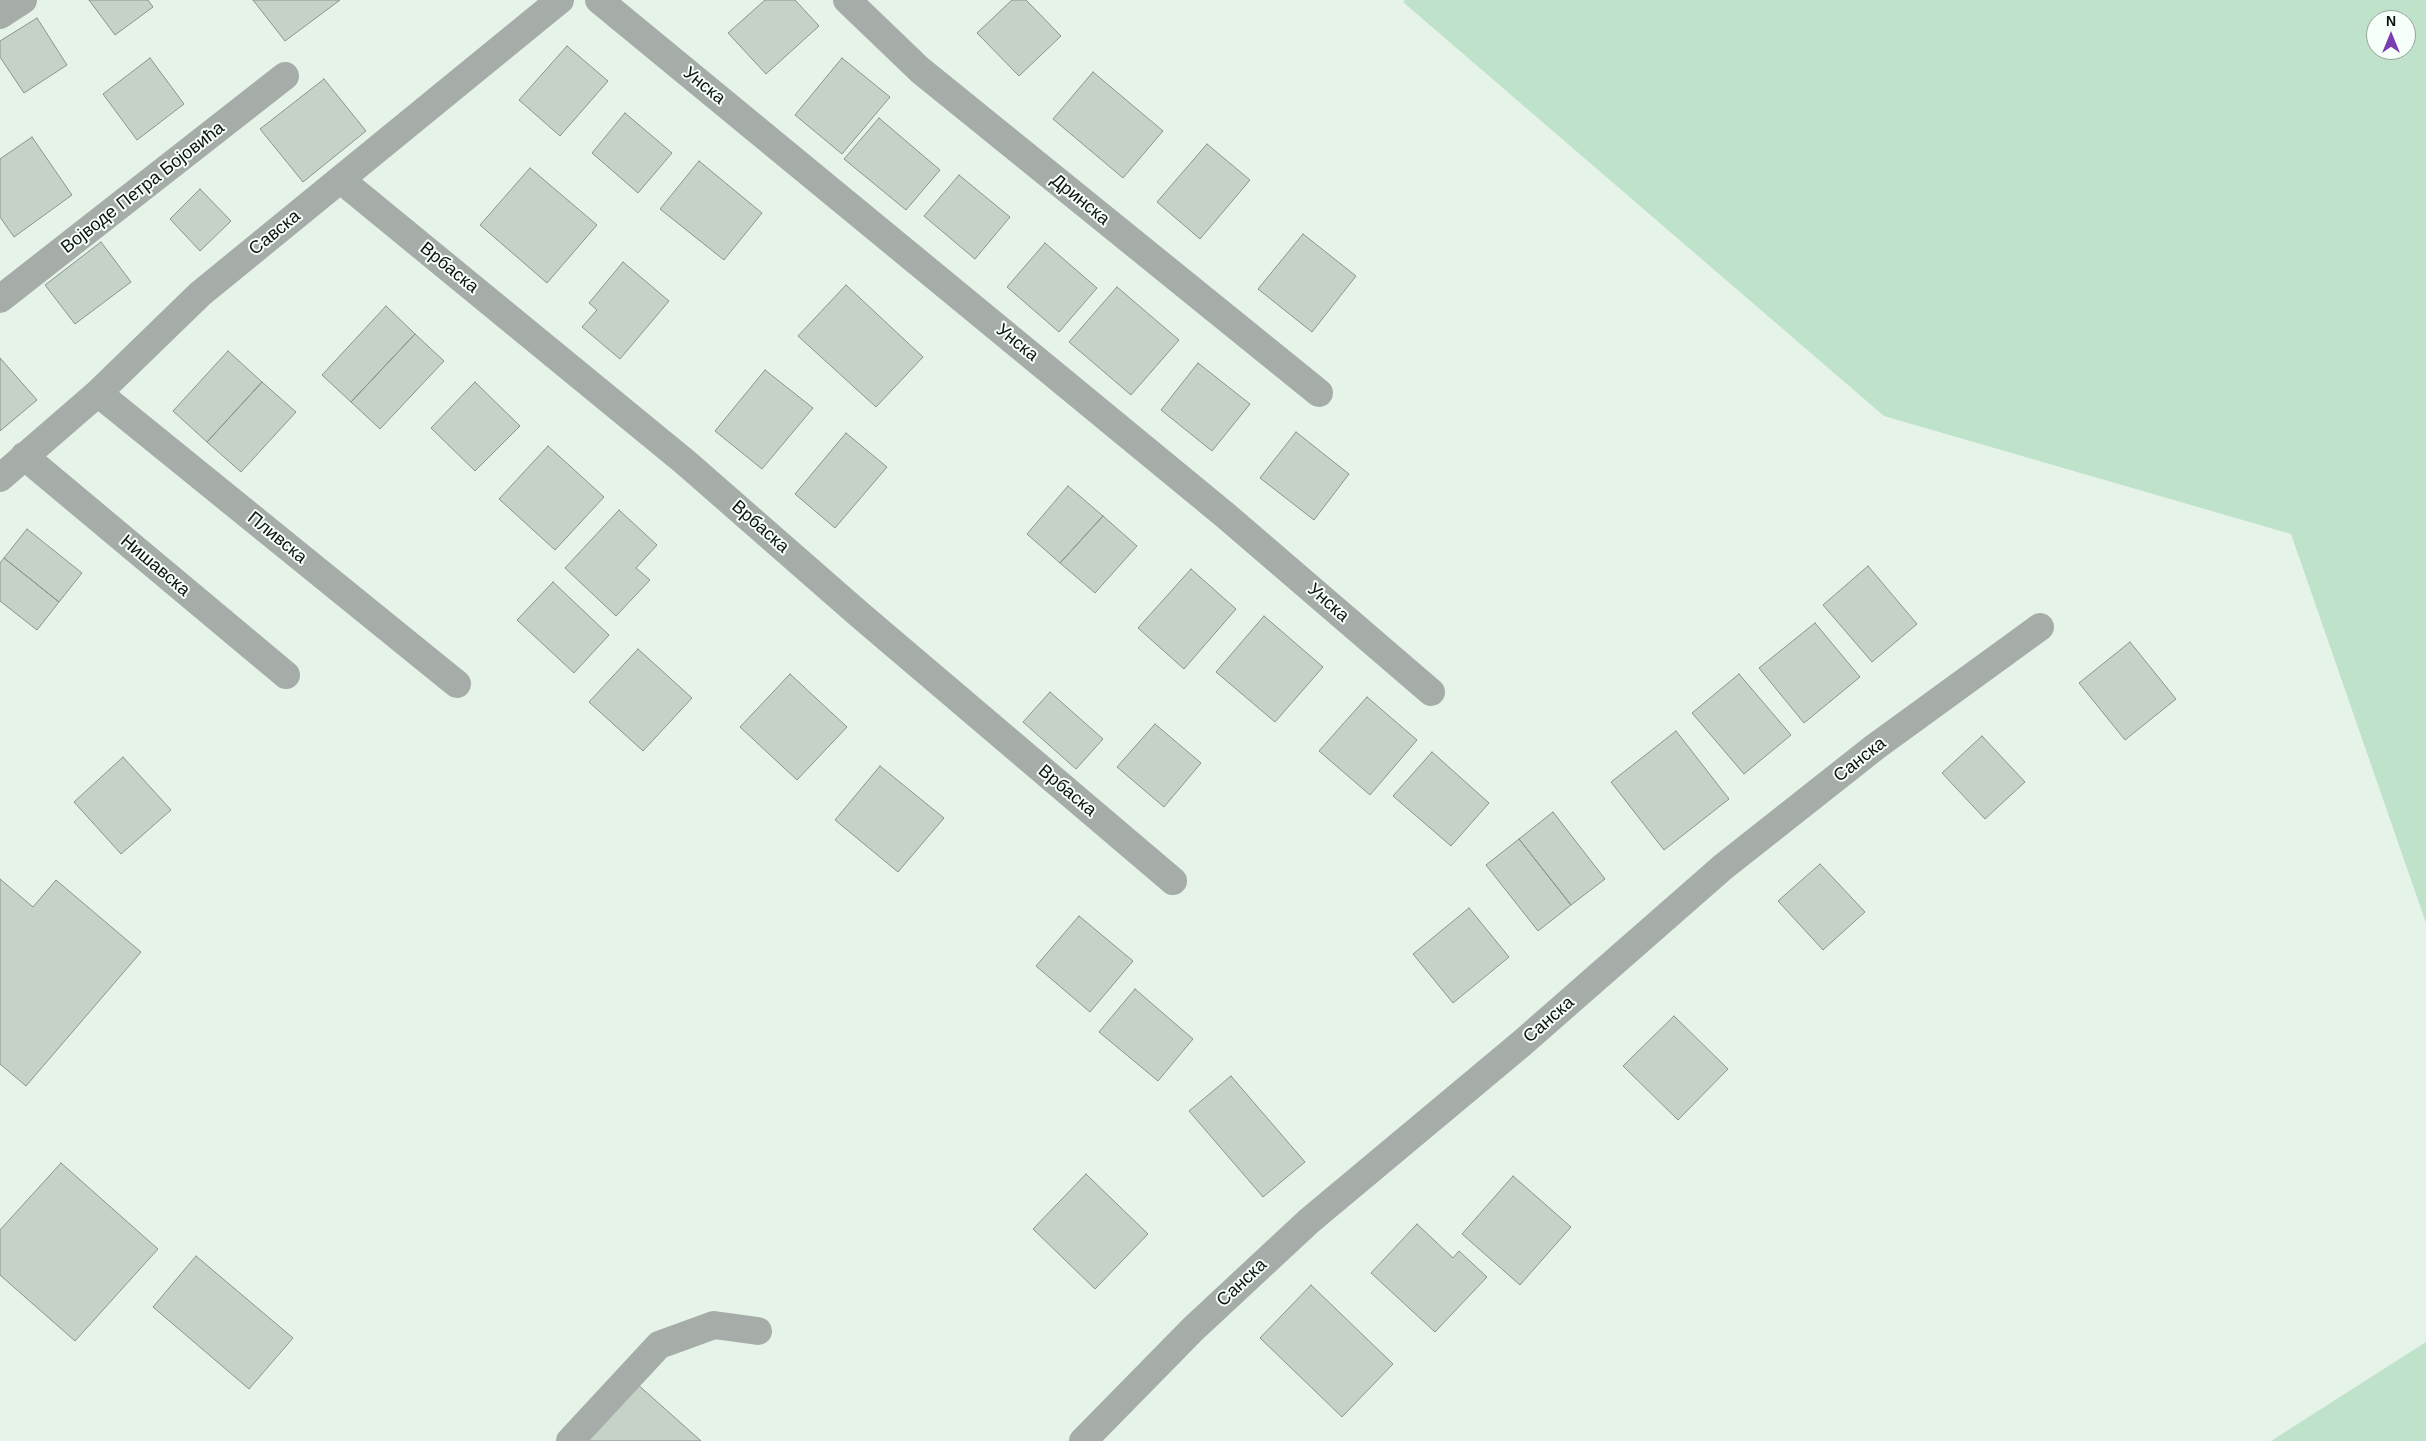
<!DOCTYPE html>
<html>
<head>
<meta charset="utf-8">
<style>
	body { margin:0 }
	#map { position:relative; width:2426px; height:1441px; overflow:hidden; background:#e5f3e9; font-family:Helvetica,sans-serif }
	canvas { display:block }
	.north { position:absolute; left:2366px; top:10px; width:50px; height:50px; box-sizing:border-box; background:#f6fff9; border:1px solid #99a19c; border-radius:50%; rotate:0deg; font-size:14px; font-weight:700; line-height:20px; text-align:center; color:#0e1310 }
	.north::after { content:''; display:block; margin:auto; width:18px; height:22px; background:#7b3db2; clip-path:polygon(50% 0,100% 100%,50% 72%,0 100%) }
</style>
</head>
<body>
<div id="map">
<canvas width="2426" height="1441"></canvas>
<div class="north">N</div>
</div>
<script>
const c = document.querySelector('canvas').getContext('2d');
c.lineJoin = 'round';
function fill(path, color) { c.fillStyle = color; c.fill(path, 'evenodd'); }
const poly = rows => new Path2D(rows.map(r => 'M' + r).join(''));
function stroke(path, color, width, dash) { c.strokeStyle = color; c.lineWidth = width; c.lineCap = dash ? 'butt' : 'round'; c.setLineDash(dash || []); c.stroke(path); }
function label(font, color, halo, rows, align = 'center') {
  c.font = font + ' Helvetica,sans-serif'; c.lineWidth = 4; c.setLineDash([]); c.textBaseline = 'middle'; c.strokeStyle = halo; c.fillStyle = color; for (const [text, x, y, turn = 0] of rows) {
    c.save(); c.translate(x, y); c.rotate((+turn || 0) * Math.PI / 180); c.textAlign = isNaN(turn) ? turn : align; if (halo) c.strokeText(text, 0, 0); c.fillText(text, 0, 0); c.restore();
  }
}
const green = poly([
	[1405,0,2426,0,2426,923,2291,534,1884,416,1403,2],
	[2376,20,2406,20,2406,50,2376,50],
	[2426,1342,2426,1441,2271,1441]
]);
const building = poly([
	[89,0,148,0,153,7,115,35,89,0],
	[253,0,340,0,285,41,253,0],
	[765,0,795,0,819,26,766,74,728,33,765,0],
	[1012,0,1026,0,1061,36,1019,76,977,33,1012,0],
	[37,18,67,65,24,93,0,57,0,41,37,18],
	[567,46,608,81,560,136,519,100,567,46],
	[150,58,184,104,137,140,103,94,150,58],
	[842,58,890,97,842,154,795,115,842,58],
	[1093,72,1163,131,1123,178,1053,119,1093,72],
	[324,79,366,131,303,182,260,129,324,79],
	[625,113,672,153,638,193,592,153,625,113],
	[879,118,940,170,906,210,844,159,879,118],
	[32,137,72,195,14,237,0,217,0,159,32,137],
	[1207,144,1250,180,1200,239,1157,202,1207,144],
	[699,161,762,213,724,260,660,209,699,161],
	[530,168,597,225,547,283,480,225,530,168],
	[959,175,1010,217,975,259,924,216,959,175],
	[200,189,231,221,200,251,170,219,200,189],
	[1303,234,1356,276,1312,332,1258,289,1303,234],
	[101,242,131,282,75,324,45,285,101,242],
	[1045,243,1097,288,1059,332,1007,287,1045,243],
	[623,262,669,301,620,359,582,327,597,310,589,303,623,262],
	[846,285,923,357,876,407,798,336,846,285],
	[1117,287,1179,340,1131,395,1069,342,1117,287],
	[386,306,415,334,351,402,322,375,386,306],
	[415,334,444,361,380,429,351,402,415,334],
	[228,351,262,382,207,442,173,411,228,351],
	[0,358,37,400,0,431,0,358],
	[1198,363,1250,404,1212,451,1161,410,1198,363],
	[765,370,813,408,762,469,715,431,765,370],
	[262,382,296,412,241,472,207,442,262,382],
	[475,382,520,426,475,471,431,428,475,382],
	[1296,432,1349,474,1314,520,1260,478,1296,432],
	[846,433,887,467,835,528,795,494,846,433],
	[548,446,604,497,555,550,499,499,548,446],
	[1068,486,1103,516,1060,563,1027,534,1068,486],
	[619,510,657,545,636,568,650,580,616,616,565,568,619,510],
	[1103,516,1137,546,1095,593,1060,563,1103,516],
	[27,529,82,573,59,602,4,558,27,529],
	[4,558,59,602,37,630,0,601,0,563,4,558],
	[1868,566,1917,624,1872,662,1823,605,1868,566],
	[1191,569,1236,609,1184,669,1138,628,1191,569],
	[553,582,609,635,574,673,517,620,553,582],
	[1264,616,1323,667,1275,722,1216,672,1264,616],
	[1815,623,1860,677,1804,723,1759,668,1815,623],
	[2130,642,2176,699,2125,740,2079,683,2130,642],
	[638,649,692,698,643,751,589,702,638,649],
	[790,674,847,727,797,780,740,727,790,674],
	[1739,674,1791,735,1744,774,1692,713,1739,674],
	[1050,692,1103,739,1076,769,1023,722,1050,692],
	[1367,697,1417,740,1370,795,1319,751,1367,697],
	[1155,724,1201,763,1164,807,1117,767,1155,724],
	[1676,731,1729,799,1664,850,1611,782,1676,731],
	[1982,736,2025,782,1985,819,1942,773,1982,736],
	[1432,752,1489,803,1451,846,1393,796,1432,752],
	[123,757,171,810,121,854,74,802,123,757],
	[880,766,944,818,898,872,835,820,880,766],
	[1553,812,1605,879,1571,905,1519,839,1553,812],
	[1519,839,1571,905,1538,931,1486,865,1519,839],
	[1820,864,1865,912,1823,950,1778,901,1820,864],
	[0,879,33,907,56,880,141,952,26,1086,0,1064,0,879],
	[1469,908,1509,957,1453,1003,1413,954,1469,908],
	[1079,916,1133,961,1090,1012,1036,966,1079,916],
	[1135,989,1193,1039,1158,1081,1099,1032,1135,989],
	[1674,1016,1728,1069,1678,1120,1623,1066,1674,1016],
	[1231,1076,1305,1162,1263,1197,1189,1111,1231,1076],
	[61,1163,158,1249,75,1341,0,1275,0,1230,61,1163],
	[1086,1174,1148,1234,1095,1289,1033,1229,1086,1174],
	[1513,1176,1571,1227,1520,1285,1462,1234,1513,1176],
	[1417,1224,1453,1258,1459,1251,1487,1277,1435,1332,1371,1273,1417,1224],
	[196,1256,293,1338,249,1389,153,1307,196,1256],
	[1311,1285,1393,1364,1342,1417,1260,1338,1311,1285],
	[636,1383,701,1441,585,1441,636,1383]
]);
const minor = poly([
	[599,0,1225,515,1431,692],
	[847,0,920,70,1319,393],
	[0,15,23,0],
	[341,180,685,462,860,615,1173,881],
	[0,299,285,76],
	[98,393,457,684],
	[24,456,286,675],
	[0,478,98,393,200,294,560,0],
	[570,1441,659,1345,714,1325,758,1331],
	[1083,1441,1193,1329,1309,1221,1521,1044,1723,867,1875,747,2040,627]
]);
const streetNames = [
	["Унска",704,86,39],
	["Војводе Петра Бојовића",143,188,-38],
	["Дринска",1080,200,39],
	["Савска",275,233,-39],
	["Врбаска",449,268,39],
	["Унска",1017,343,39],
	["Врбаска",760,527,41],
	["Пливска",277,538,39],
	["Нишавска",155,566,40],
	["Унска",1328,603,41],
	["Санска",1860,760,-38],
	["Врбаска",1067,791,40],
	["Санска",1549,1020,-41],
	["Санска",1242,1283,-43]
];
fill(green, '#bfe2ca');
fill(building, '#c5d2c8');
stroke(building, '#88958c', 1);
stroke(minor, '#a6aca8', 28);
label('18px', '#0e1310', '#f6fff9', streetNames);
</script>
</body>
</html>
